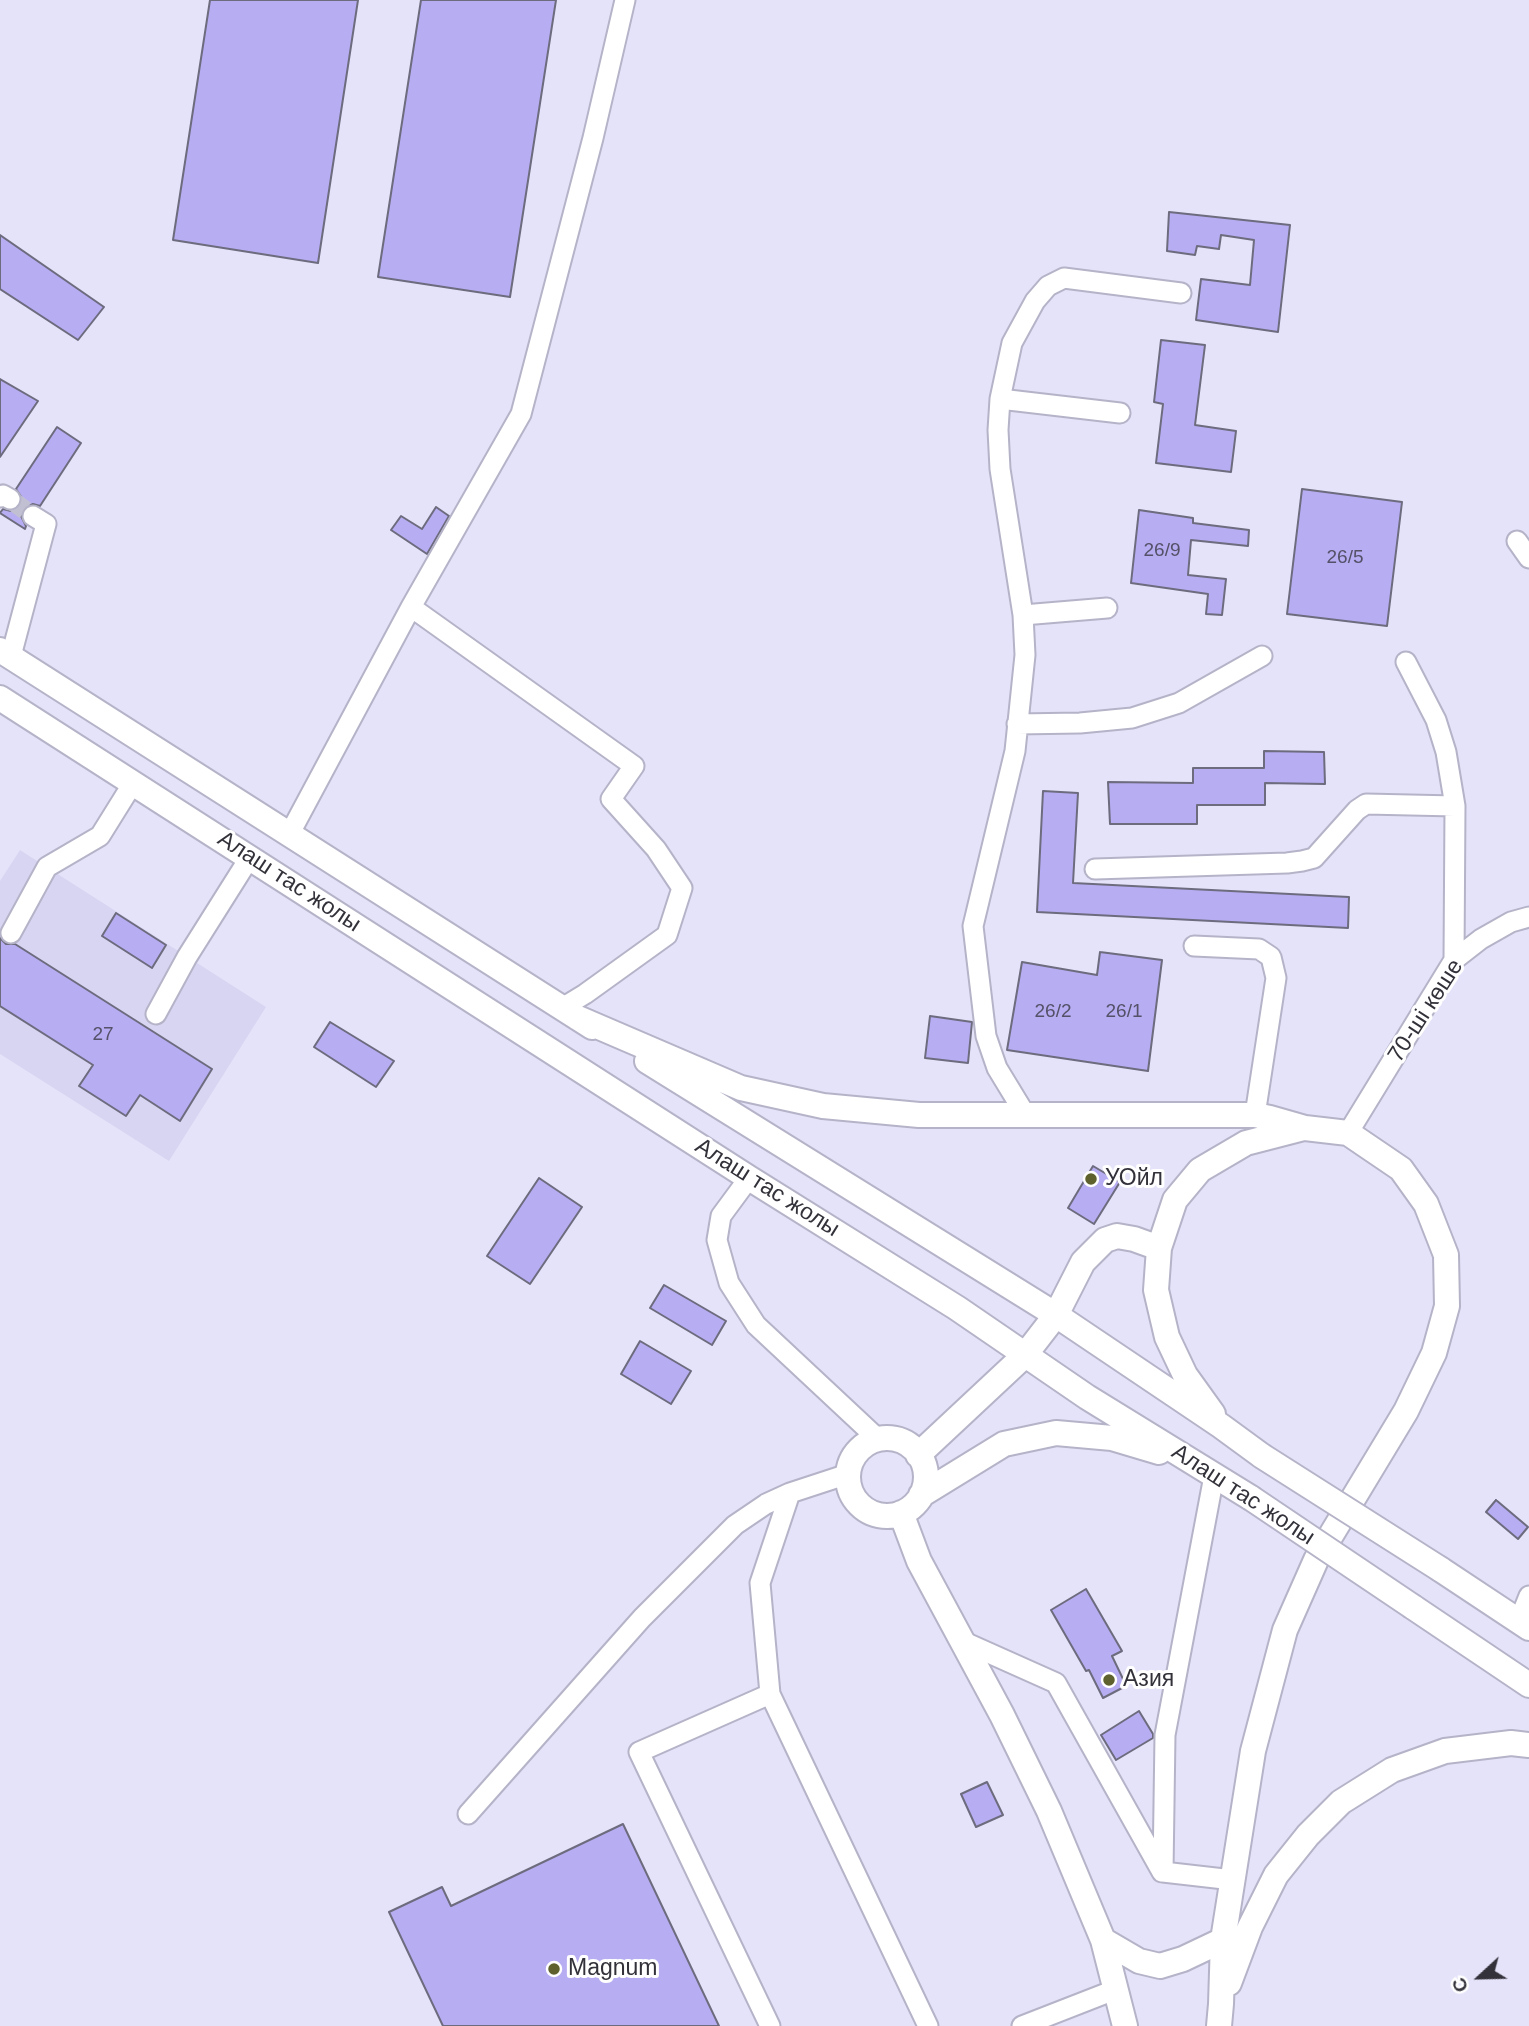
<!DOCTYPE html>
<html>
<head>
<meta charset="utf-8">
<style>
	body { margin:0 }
	#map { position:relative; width:1529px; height:2026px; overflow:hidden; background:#e5e3f9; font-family:Helvetica,sans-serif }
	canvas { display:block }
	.north { position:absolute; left:1445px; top:1942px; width:70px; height:70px; -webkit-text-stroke:5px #fff; paint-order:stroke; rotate:248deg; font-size:19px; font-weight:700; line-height:28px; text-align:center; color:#33323a }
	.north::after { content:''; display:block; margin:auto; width:24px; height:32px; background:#33323a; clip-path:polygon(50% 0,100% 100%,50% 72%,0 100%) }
</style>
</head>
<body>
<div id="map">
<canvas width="1529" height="2026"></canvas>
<div class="north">С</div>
</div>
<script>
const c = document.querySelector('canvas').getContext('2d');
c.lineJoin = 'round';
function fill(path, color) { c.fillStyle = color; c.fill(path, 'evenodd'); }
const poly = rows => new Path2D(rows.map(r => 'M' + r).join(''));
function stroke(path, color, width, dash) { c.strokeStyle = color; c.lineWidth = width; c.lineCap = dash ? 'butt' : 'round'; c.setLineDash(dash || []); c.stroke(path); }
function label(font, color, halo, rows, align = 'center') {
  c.font = font + ' Helvetica,sans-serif'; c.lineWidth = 6; c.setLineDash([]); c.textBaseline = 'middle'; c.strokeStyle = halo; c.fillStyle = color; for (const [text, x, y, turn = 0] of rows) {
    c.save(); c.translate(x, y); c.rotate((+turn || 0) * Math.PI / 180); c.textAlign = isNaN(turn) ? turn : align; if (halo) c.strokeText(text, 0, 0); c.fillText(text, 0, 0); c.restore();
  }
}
const built = poly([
	[20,850,266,1007,169,1161,0,1054,0,881]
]);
const building = poly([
	[210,0,358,0,318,263,173,240,210,0],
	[421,0,556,0,510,297,378,277,421,0],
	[1169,212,1290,225,1278,332,1196,320,1201,279,1250,285,1254,240,1221,235,1219,249,1197,246,1195,255,1167,251,1169,212],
	[0,235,104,307,78,340,0,289,0,235],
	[1161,340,1205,345,1195,425,1236,431,1231,472,1156,463,1163,404,1154,402,1161,340],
	[0,379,38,401,0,457,0,379],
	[57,427,81,443,40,506,33,504,23,509,21,516,26,526,25,529,0,513,3,509,11,511,20,506,22,498,16,489,57,427],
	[1302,489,1402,502,1387,626,1287,614,1302,489],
	[436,507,449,516,427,554,391,530,401,516,422,529,436,507],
	[1139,510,1193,518,1193,523,1249,530,1248,546,1191,540,1188,575,1226,579,1222,615,1206,614,1208,594,1131,583,1139,510],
	[1264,751,1324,752,1325,784,1265,783,1265,805,1197,805,1197,824,1110,824,1108,782,1193,783,1193,768,1264,768,1264,751],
	[1043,791,1078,793,1073,883,1349,897,1348,928,1037,912,1043,791],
	[116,913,166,945,152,968,102,936,116,913],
	[0,938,6,944,15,944,212,1069,180,1121,140,1095,126,1116,79,1086,93,1065,0,1006,0,938],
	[1100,952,1162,960,1148,1071,1007,1050,1022,962,1097,975,1100,952],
	[930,1016,972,1022,968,1063,925,1058,930,1016],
	[330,1022,394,1061,376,1087,314,1047,330,1022],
	[1093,1166,1120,1182,1094,1224,1068,1208,1093,1166],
	[539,1178,582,1207,530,1284,487,1256,539,1178],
	[664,1285,726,1321,712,1345,650,1308,664,1285],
	[640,1341,691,1371,671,1404,621,1374,640,1341],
	[1496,1500,1528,1527,1518,1539,1486,1512,1496,1500],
	[1086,1589,1122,1651,1112,1656,1124,1681,1124,1687,1103,1698,1089,1670,1086,1671,1051,1610,1086,1589],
	[1139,1711,1153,1734,1153,1738,1116,1760,1101,1735,1139,1711],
	[987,1782,1003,1815,976,1827,961,1794,987,1782],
	[623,1824,719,2026,443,2026,389,1912,442,1887,451,1906,623,1824]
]);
const minorTunnel = poly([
	[10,499,33,516]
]);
const minor = poly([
	[1000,399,1120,413],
	[0,497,3,495,10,499],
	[1517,541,1529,558],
	[411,607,521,414,593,138,625,0],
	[1023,615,1107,608],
	[11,656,46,524,33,516],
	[1406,662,1436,720,1446,752,1455,806,1454,960],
	[1017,724,1080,723,1132,718,1179,703,1262,656],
	[290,833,411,607,634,766,611,799,656,849,682,888,667,935,585,994,562,1008],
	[1095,869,1287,863,1302,861,1314,858,1357,810,1366,804,1455,806],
	[11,933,47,867,100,836,133,783],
	[1194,946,1259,949,1271,957,1276,978,1255,1115],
	[156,1014,187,957,250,857],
	[1025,1114,997,1068,986,1036,973,926,1015,751,1025,655,1023,615,1000,469,998,430,1000,399,1012,343,1035,301,1048,286,1064,278,1181,293],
	[1348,1133,1454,960,1481,939,1511,922,1529,917],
	[749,1178,721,1216,717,1240,729,1283,756,1325,878,1439],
	[1214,1476,1165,1735,1163,1872,1233,1880],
	[790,1493,760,1583,770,1694,928,2026],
	[1519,1621,1529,1596],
	[962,1641,1056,1683,1162,1872],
	[770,1694,639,1752,770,2026],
	[468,1814,642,1618,735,1525,766,1504,790,1493,848,1474],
	[1022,2026,1117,1989]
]);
const major = poly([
	[0,650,592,1027],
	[0,698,749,1178,957,1308,1087,1397,1251,1498],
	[578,1018,741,1088,823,1106,919,1115,1255,1115,1270,1118,1305,1128,1348,1133,1401,1169,1426,1204,1446,1255,1447,1306,1434,1353,1406,1411,1316,1560,1285,1630,1253,1751,1223,1940,1221,2004,1219,2026],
	[647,1061,1056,1315,1221,1426,1262,1456],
	[1213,1414,1185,1375,1167,1337,1156,1290,1159,1248,1175,1200,1200,1170,1246,1143,1304,1128],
	'848 1477a39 39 0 1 1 78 0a39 39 0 1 1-78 0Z',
	[918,1455,1025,1355,1056,1315,1083,1262,1105,1240,1117,1236,1134,1239,1159,1248],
	[921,1495,1004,1444,1056,1433,1112,1438,1159,1452],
	[901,1513,919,1561,1002,1715,1049,1811,1103,1940,1125,2026],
	[1440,1569,1529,1628],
	[1413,1607,1529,1685],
	[1103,1940,1139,1961,1160,1966,1183,1959,1223,1940],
	[1229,1983,1250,1927,1276,1875,1308,1835,1341,1802,1392,1770,1445,1751,1511,1743,1529,1745]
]);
const majorBridge = poly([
	[1262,1456,1440,1569],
	[1251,1498,1413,1607]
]);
const markers = [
	[1091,1179,7,"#5e602d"],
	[1109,1680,7,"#5e602d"],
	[554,1969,7,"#5e602d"]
];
const numberNames = [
	["26/9",1162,551],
	["26/5",1345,558],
	["26/2",1053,1012],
	["26/1",1124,1012],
	["27",103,1035]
];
const streetNames = [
	["Алаш тас жолы",289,882,33],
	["70-ші көше",1426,1011,-57],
	["Алаш тас жолы",767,1188,32],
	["Алаш тас жолы",1243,1495,33]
];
const poiNames = [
	["УОйл",1105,1179],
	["Азия",1123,1680],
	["Magnum",568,1969]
];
fill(built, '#d8d5f2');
fill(building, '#b7adf2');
stroke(building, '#6d6b7e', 2);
stroke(minorTunnel, '#c1c0d3', 19, [19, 10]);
stroke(minor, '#b5b3c8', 23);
stroke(major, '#b5b3c8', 28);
stroke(minor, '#fff', 19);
stroke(major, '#fff', 24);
stroke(majorBridge, '#b5b3c8', 28, []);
stroke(majorBridge, '#fff', 24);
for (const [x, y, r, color] of markers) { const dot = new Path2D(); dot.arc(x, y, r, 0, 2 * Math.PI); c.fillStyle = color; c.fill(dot); stroke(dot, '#fff', 2.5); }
label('19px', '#545168', null, numberNames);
label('23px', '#33323a', '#fff', streetNames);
label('23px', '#33323a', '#fff', poiNames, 'left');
</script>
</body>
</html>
